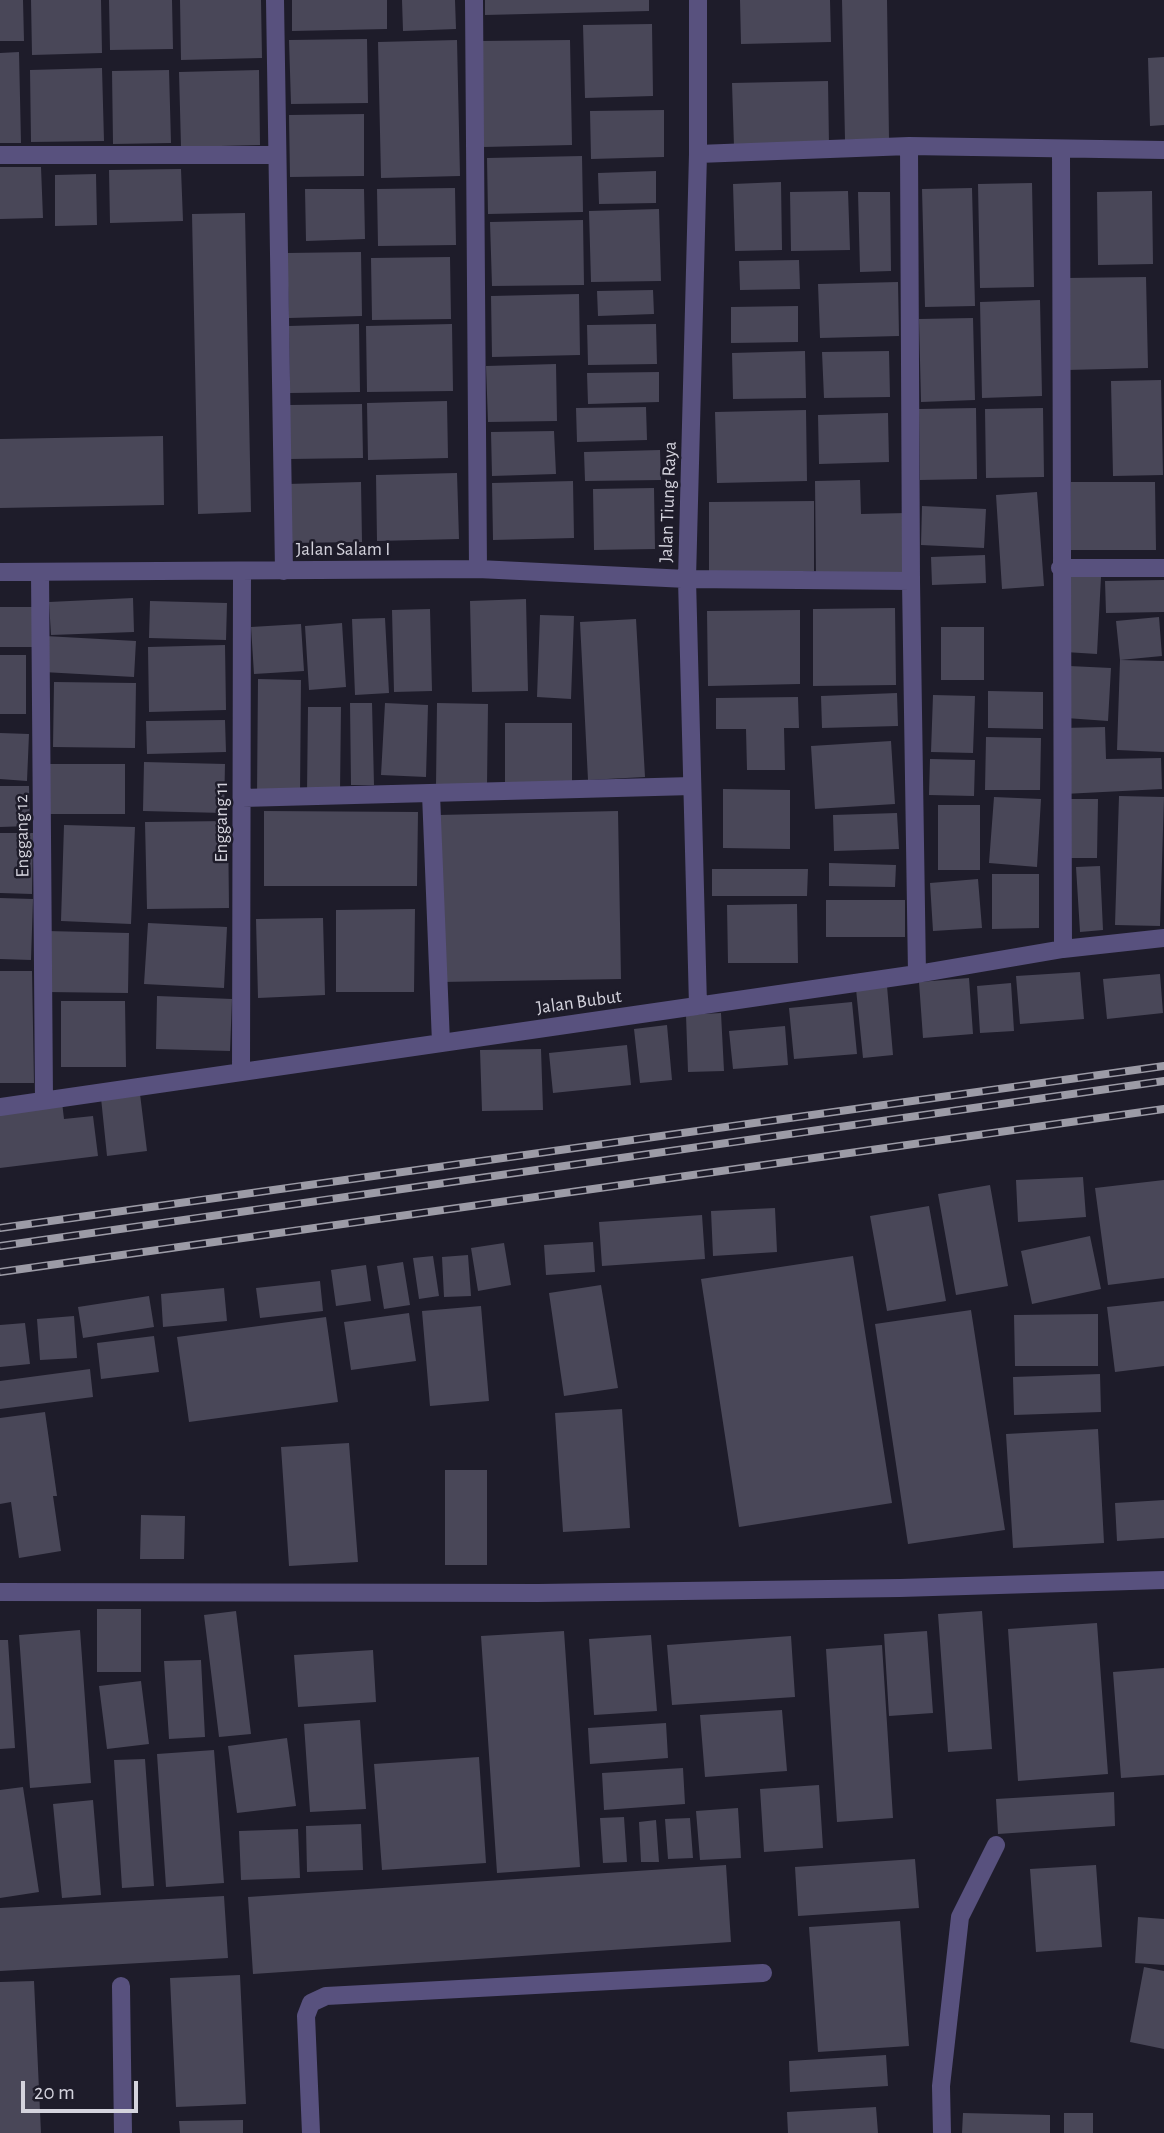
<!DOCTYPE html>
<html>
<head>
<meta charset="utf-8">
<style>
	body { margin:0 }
	#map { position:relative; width:1164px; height:2133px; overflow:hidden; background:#1e1c2a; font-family:"Alegreya Sans",sans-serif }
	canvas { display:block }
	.scale { position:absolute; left:21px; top:2081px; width:117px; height:32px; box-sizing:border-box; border:4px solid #d4d3dd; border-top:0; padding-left:9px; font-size:21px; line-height:24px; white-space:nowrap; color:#d4d3dd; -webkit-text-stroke:5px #1e1c2a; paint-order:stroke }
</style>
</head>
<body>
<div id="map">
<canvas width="1164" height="2133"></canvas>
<div class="scale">20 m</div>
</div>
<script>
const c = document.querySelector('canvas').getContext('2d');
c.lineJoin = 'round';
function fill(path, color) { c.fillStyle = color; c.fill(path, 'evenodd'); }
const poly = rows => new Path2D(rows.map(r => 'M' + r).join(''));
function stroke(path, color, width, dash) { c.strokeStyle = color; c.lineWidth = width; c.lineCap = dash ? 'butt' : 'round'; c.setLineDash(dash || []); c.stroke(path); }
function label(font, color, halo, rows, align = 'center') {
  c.font = font + ' "Alegreya Sans",sans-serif'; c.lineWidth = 5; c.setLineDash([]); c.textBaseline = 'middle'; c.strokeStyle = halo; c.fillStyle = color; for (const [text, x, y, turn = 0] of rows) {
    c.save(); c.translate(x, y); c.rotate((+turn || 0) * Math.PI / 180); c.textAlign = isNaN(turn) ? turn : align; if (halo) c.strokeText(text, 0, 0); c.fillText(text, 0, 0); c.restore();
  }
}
const building = poly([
	[0,0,23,0,24,41,0,41],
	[31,0,101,0,102,53,32,55],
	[109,0,172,0,173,49,110,50],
	[180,0,261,0,262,58,181,60],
	[292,0,387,0,387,29,292,31],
	[402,0,455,0,456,29,403,31],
	[485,0,649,0,649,11,485,15],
	[740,0,830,0,831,42,741,44],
	[842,0,887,0,889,139,845,140],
	[652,24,653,96,585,98,583,25],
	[367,39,368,103,291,104,289,40],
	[457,40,460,176,381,178,378,42],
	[570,40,572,145,483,147,481,41],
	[19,52,21,143,0,143,0,53],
	[1164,57,1164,125,1150,126,1148,58],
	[102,68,104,141,31,142,30,70],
	[169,70,171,143,113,144,112,71],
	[259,70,260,145,181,147,179,72],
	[828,81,829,145,734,147,732,83],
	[664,110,664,157,591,159,590,111],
	[364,114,364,176,290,177,289,115],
	[582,156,583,212,488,214,487,158],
	[0,167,41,167,43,218,0,219],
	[181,169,183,221,110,223,109,170],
	[656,171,656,203,599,204,598,173],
	[96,174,97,225,55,226,55,175],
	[781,182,782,250,735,251,733,184],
	[1032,183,1034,287,980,288,978,184],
	[455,188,456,245,378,246,377,189],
	[972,188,975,306,925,307,922,189],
	[305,189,364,189,365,239,306,241],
	[848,191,850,250,791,251,790,192],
	[1152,191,1153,264,1098,265,1097,192],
	[858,192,890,192,891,271,860,272],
	[659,209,661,281,591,282,589,211],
	[245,213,251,512,198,514,192,214],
	[583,220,584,285,492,286,490,222],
	[361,252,362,316,289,318,287,253],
	[450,257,451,319,372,320,371,258],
	[799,260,800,289,740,290,739,261],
	[1146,277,1148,368,1067,370,1065,278],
	[898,282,899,336,820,338,818,284],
	[653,290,654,314,598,316,597,291],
	[579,294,580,355,492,357,491,296],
	[1040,300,1042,396,982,398,980,302],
	[798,306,798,342,731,343,731,307],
	[973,318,975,400,921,402,919,319],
	[359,324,360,392,290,393,289,326],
	[452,324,453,391,367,392,366,326],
	[656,324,657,364,588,365,587,325],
	[805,351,806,398,733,399,732,353],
	[889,351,890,397,824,398,822,352],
	[556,364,557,421,488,422,486,366],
	[659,372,659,402,588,404,587,373],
	[1161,380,1163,475,1113,476,1111,381],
	[447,401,448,458,368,460,367,403],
	[362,404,363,458,290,459,289,405],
	[646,407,647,440,577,442,576,408],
	[976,408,977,479,920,480,919,409],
	[1043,408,1044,477,986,478,985,409],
	[806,410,807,481,717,483,715,412],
	[888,413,889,462,819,464,818,415],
	[554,431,556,474,492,476,491,432],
	[163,436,164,505,0,508,0,439],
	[660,450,661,480,585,481,584,452],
	[457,473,459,539,377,541,376,475],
	[860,480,861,514,907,513,907,576,816,577,815,481],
	[573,481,574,538,493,540,492,483],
	[361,482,362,542,287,543,287,484],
	[1071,482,1155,482,1156,550,1071,550],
	[654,488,655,549,594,550,593,489],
	[1037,492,1044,586,1002,589,996,495],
	[814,501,814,571,709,572,709,502],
	[922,506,986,509,984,548,921,545],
	[985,555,986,583,932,585,931,557],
	[1070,576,1101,577,1097,654,1065,652],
	[1164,580,1164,612,1106,613,1105,581],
	[133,598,134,632,51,635,49,602],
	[526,599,528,691,472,692,470,601],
	[150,601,227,603,226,640,149,638],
	[0,607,37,607,37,647,0,647],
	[895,608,896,685,813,686,813,609],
	[430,609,432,691,394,692,392,610],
	[800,610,800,684,708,686,707,611],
	[540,615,574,616,571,699,537,697],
	[1159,617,1162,656,1120,660,1116,621],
	[385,618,389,693,355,695,352,619],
	[636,619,645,777,588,780,580,622],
	[342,623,346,687,309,690,305,626],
	[301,624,304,671,254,674,251,627],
	[941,627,984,627,984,680,941,680],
	[45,636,136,641,134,677,43,672],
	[225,645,226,710,149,712,148,647],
	[0,655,26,655,26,714,0,714],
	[1120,660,1164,661,1164,752,1117,750],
	[1069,666,1111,668,1108,721,1066,718],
	[258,679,301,680,300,795,257,795],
	[54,682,136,683,135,748,53,747],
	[988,691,1043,692,1043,729,988,728],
	[897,693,898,726,822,728,821,696],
	[933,695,975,696,973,753,931,752],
	[798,697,799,728,784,728,785,770,747,770,746,729,716,729,716,698],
	[350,703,372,703,374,785,351,785],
	[385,703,428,705,426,777,381,775],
	[437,703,488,704,487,786,436,786],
	[308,707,341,707,340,793,307,793],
	[225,720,226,752,147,754,146,721],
	[505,723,572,723,572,786,505,786],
	[1105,727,1106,759,1161,758,1162,789,1064,794,1063,728],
	[0,733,29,734,27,781,0,779],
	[986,737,1041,738,1040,790,985,790],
	[891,741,895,804,815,809,811,746],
	[930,759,975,760,974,796,929,795],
	[144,762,225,764,224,813,143,811],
	[49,764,125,764,125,814,48,814],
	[0,786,29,786,30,826,0,827],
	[723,789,790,790,790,849,723,848],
	[1119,796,1164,797,1160,926,1115,925],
	[994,797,1041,799,1037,867,989,863],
	[1069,799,1098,799,1097,858,1069,858],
	[938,805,980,805,980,870,938,870],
	[264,811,418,812,417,886,264,886],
	[618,811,621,979,441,982,438,815],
	[897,813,899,849,834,851,833,815],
	[228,821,229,908,147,909,145,822],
	[64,825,135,827,131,924,61,921],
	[0,833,33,833,32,894,0,893],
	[829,863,896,865,895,887,829,886],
	[1100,866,1103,930,1080,932,1076,867],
	[712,869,808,869,807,896,712,896],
	[992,874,1039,874,1039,928,992,929],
	[978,879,982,928,933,931,930,883],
	[0,898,33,899,31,960,0,959],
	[826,900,905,900,905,937,826,937],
	[797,904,798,963,728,963,727,905],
	[415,909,414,992,336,992,336,910],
	[323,918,325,995,258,998,256,919],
	[148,923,227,927,224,988,144,984],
	[47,931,129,933,128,993,46,992],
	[0,971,32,971,34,1083,0,1083],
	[1080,972,1084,1019,1020,1024,1016,976],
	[1160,974,1163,1013,1107,1019,1103,979],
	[969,978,973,1034,923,1038,919,982],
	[1011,983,1014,1031,980,1033,977,986],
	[887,986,893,1055,863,1058,856,989],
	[157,996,232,999,230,1051,156,1049],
	[61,1001,125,1001,126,1067,61,1067],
	[852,1002,857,1054,794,1059,789,1008],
	[721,1013,724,1071,688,1072,686,1015],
	[667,1025,672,1080,640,1083,634,1029],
	[785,1026,788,1065,733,1069,729,1031],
	[627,1045,631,1085,553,1093,549,1053],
	[541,1049,543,1110,482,1111,480,1050],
	[140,1094,147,1151,107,1156,101,1098],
	[62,1102,64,1119,93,1116,98,1156,0,1168,0,1110],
	[1083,1177,1086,1217,1018,1222,1016,1180],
	[1164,1180,1164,1278,1108,1285,1095,1188],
	[990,1185,1008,1286,956,1295,938,1194],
	[929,1206,946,1301,887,1311,870,1216],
	[775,1208,777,1252,713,1256,711,1211],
	[702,1215,705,1259,602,1266,599,1222],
	[1090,1236,1101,1289,1032,1304,1021,1251],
	[593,1242,595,1272,546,1275,544,1245],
	[504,1243,511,1285,478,1291,471,1248],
	[468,1255,471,1296,444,1297,442,1257],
	[433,1256,439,1296,419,1299,413,1258],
	[853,1256,892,1503,739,1527,701,1279],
	[403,1262,410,1305,384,1309,377,1266],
	[366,1265,371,1301,336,1306,331,1270],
	[320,1281,323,1311,260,1318,256,1288],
	[601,1285,618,1388,564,1396,549,1293],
	[224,1288,227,1321,163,1327,161,1294],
	[149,1296,154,1327,83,1338,78,1307],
	[1164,1301,1164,1366,1115,1372,1107,1307],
	[481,1306,489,1401,430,1406,422,1311],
	[971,1310,1005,1530,908,1544,875,1324],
	[409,1313,416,1361,351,1370,344,1322],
	[1098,1314,1098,1366,1015,1366,1014,1315],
	[74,1316,77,1358,40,1360,37,1319],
	[326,1317,338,1402,189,1422,177,1337],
	[25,1323,30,1364,0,1367,0,1325],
	[154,1336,159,1372,101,1379,97,1343],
	[90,1369,93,1397,0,1409,0,1381],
	[1100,1374,1101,1412,1014,1415,1013,1377],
	[622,1409,630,1528,563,1532,555,1413],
	[45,1412,57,1496,53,1496,61,1551,19,1558,11,1502,0,1504,0,1418],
	[1098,1429,1104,1543,1013,1548,1006,1434],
	[349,1443,358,1562,289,1566,281,1447],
	[445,1470,487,1470,487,1565,445,1565],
	[1164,1500,1164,1538,1117,1541,1115,1503],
	[141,1515,185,1516,184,1559,140,1559],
	[97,1609,141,1609,141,1672,97,1672],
	[236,1611,251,1734,219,1737,204,1615],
	[982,1611,992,1749,948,1752,938,1614],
	[1097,1623,1108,1774,1018,1781,1008,1629],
	[80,1630,91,1783,30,1788,19,1635],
	[564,1631,580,1867,497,1873,481,1636],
	[927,1631,933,1713,889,1716,884,1634],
	[651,1635,657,1711,594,1715,589,1639],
	[791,1636,795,1697,672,1705,667,1645],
	[0,1640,8,1640,15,1748,0,1749],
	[882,1645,893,1818,837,1822,826,1649],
	[373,1650,376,1702,298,1707,294,1655],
	[201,1660,205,1737,169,1739,164,1661],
	[1164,1668,1164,1775,1121,1778,1113,1672],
	[141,1681,149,1744,107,1749,99,1686],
	[782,1710,787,1771,705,1777,700,1715],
	[360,1720,366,1809,310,1812,304,1724],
	[666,1723,668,1758,590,1764,588,1728],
	[287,1738,296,1806,237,1813,228,1746],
	[214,1750,224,1883,166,1887,157,1754],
	[479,1757,486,1863,382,1870,374,1764],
	[145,1759,154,1886,122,1888,114,1760],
	[683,1768,685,1804,604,1810,602,1773],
	[819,1785,823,1848,764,1852,760,1789],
	[23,1787,39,1892,0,1898,0,1790],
	[1114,1792,1115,1826,998,1834,996,1799],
	[93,1800,101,1895,62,1898,53,1804],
	[738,1808,741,1858,700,1860,696,1811],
	[624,1817,627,1862,603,1863,600,1818],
	[690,1818,693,1858,668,1859,665,1819],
	[656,1820,659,1862,641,1862,639,1822],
	[361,1824,363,1870,307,1872,306,1826],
	[298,1829,300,1878,241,1880,239,1831],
	[915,1859,919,1908,798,1916,795,1867],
	[726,1865,731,1942,253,1974,248,1897],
	[1096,1865,1102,1947,1036,1952,1030,1869],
	[224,1896,228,1958,0,1971,0,1908],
	[1138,1917,1164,1919,1164,1965,1135,1963],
	[900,1921,909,2046,818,2052,809,1927],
	[1144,1967,1164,1971,1164,2049,1130,2042],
	[240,1975,246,2104,176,2107,170,1978],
	[34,1981,41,2133,0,2133,0,1982],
	[886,2055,888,2086,790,2092,789,2061],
	[876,2107,878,2133,788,2133,787,2112],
	[963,2113,1050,2115,1050,2133,962,2133],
	[1064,2113,1093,2113,1093,2133,1064,2133],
	[243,2120,243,2133,180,2133,179,2121]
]);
const minor = poly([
	[275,0,284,571],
	[474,0,478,569],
	[909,146,911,581,917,974],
	[1061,149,1063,949],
	[698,154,909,146,1164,150],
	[0,155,277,155],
	[1060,568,1164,568],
	[0,572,478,569,687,579,911,581],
	[40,572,44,1100],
	[431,794,441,1043],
	[242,798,692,786],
	[698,1006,687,579,698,154,698,0],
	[241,1072,242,571],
	[0,1107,917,974,1063,949,1164,938],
	[0,1592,538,1593,900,1588,1164,1580],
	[121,1986,123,2133],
	[311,2133,306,2016,311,2003,326,1996,763,1973],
	[942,2133,941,2086,960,1917,996,1845]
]);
const rail = poly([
	[0,1228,1164,1066],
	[0,1246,1164,1081],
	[0,1272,1164,1109]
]);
const streetNames = [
	["Jalan Tiung Raya",668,502,-88],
	["Jalan Salam I",343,549],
	["Enggang 11",221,822,-90],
	["Enggang 12",22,836,-91],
	["Jalan Bubut",579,1002,-8]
];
fill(building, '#494758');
stroke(minor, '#58517e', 18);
stroke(rail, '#9c9ba6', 8);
stroke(rail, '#1e1c2a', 5, [16]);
label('19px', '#d4d3dd', '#1e1c2a', streetNames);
</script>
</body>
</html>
